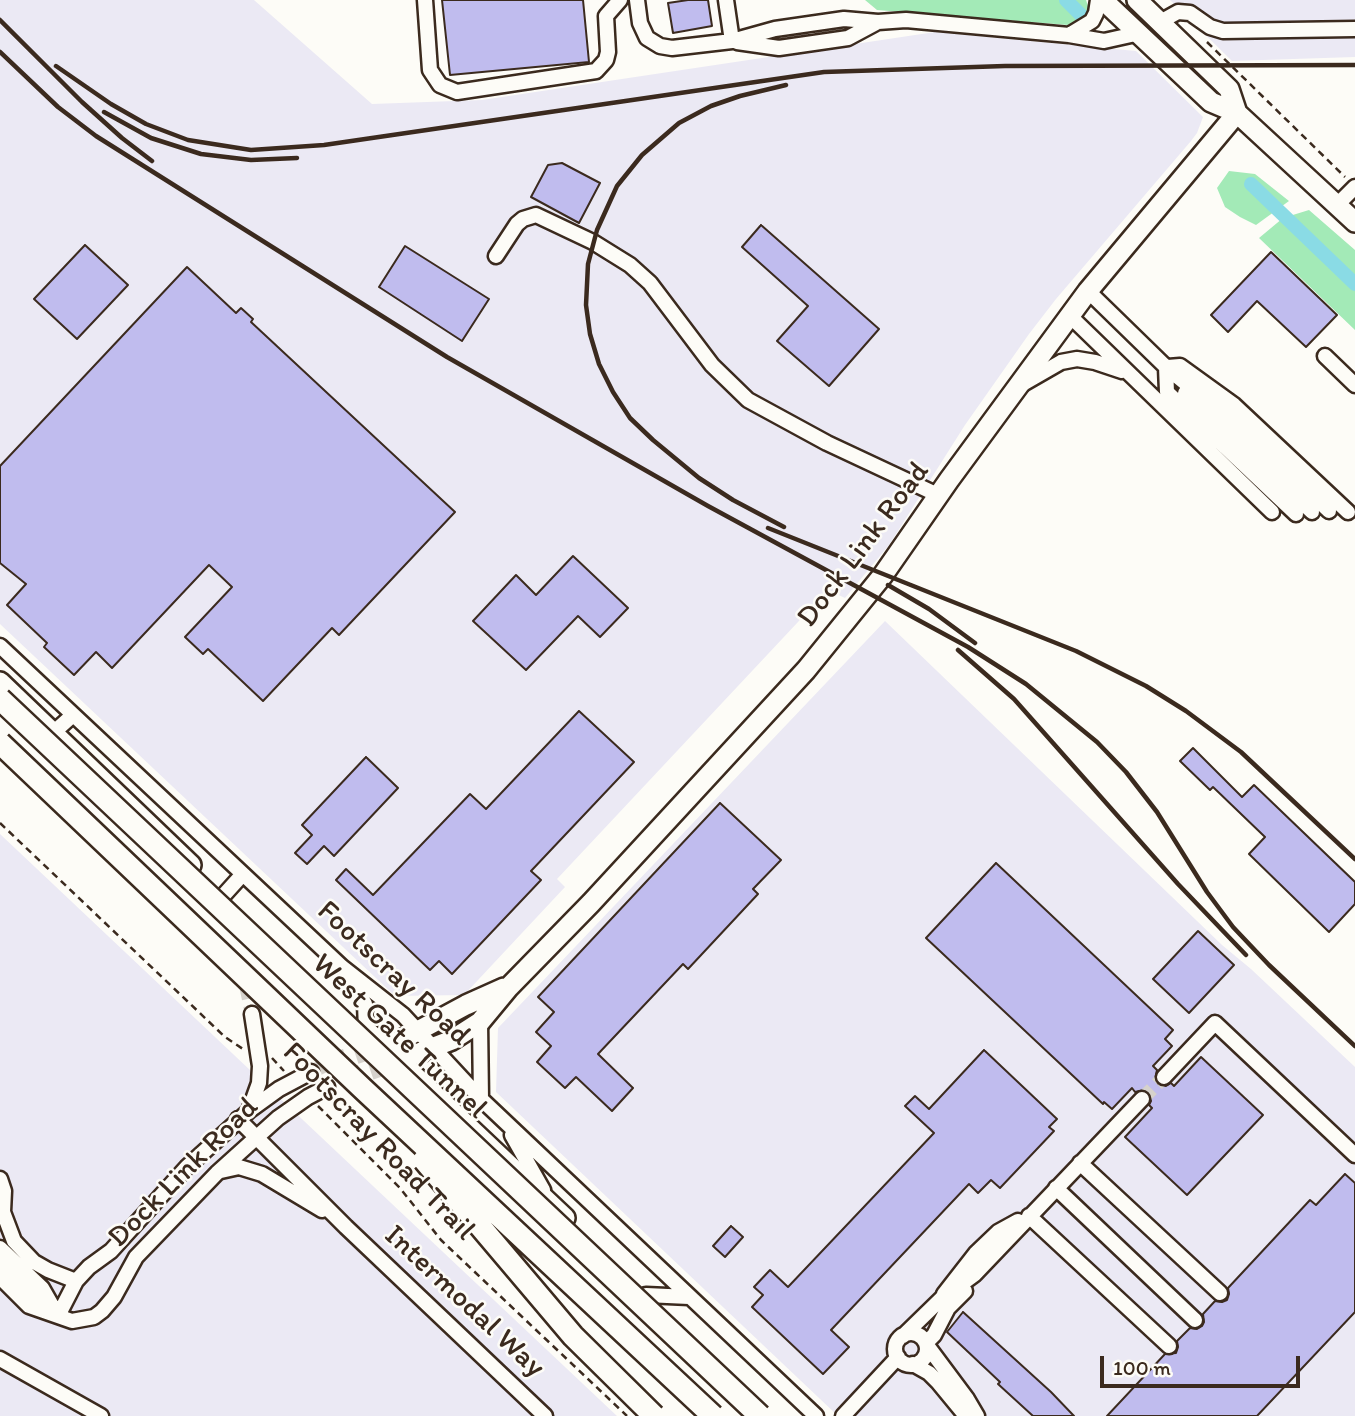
<!DOCTYPE html>
<html>
<head>
<meta charset="utf-8">
<style>
	body { margin:0 }
	#map { position:relative; width:1355px; height:1416px; overflow:hidden; background:#fdfcf7; font-family:Itim,sans-serif }
	canvas { display:block }
	.scale { position:absolute; left:1100px; top:1356px; width:200px; height:32px; box-sizing:border-box; border:4px solid #3b2a1e; border-top:0; padding-left:9px; font-size:21px; line-height:24px; white-space:nowrap; color:#3b2a1e; -webkit-text-stroke:5px #fdfcf7; paint-order:stroke }
</style>
</head>
<body>
<div id="map">
<canvas width="1355" height="1416"></canvas>
<div class="scale">100 m</div>
</div>
<script>
const c = document.querySelector('canvas').getContext('2d');
c.lineJoin = 'round';
function fill(path, color) { c.fillStyle = color; c.fill(path, 'evenodd'); }
const poly = rows => new Path2D(rows.map(r => 'M' + r).join(''));
function stroke(path, color, width, dash) { c.strokeStyle = color; c.lineWidth = width; c.lineCap = dash ? 'butt' : 'round'; c.setLineDash(dash || []); c.stroke(path); }
function label(font, color, halo, rows, align = 'center') {
  c.font = font + ' Itim,sans-serif'; c.lineWidth = 5; c.setLineDash([]); c.textBaseline = 'middle'; c.strokeStyle = halo; c.fillStyle = color; for (const [text, x, y, turn = 0] of rows) {
    c.save(); c.translate(x, y); c.rotate((+turn || 0) * Math.PI / 180); c.textAlign = isNaN(turn) ? turn : align; if (halo) c.strokeText(text, 0, 0); c.fillText(text, 0, 0); c.restore();
  }
}
const built = poly([
	[0,0,254,0,372,104,482,100,935,32,1136,51,1203,117,1197,133,1191,141,1056,299,1029,334,965,425,889,545,845,598,828,590,557,879,565,887,464,995,395,996,0,624],
	[1170,0,1355,0,1355,57,1232,61],
	[885,621,1222,945,1251,969,1355,1067,1355,1416,838,1416,496,1092,498,1028],
	[0,834,251,1071,617,1416,0,1416]
]);
const green = poly([
	[865,0,1086,0,1089,9,1084,20,1068,25,877,10],
	[1229,171,1255,174,1289,201,1256,225,1240,217,1225,207,1217,188],
	[1309,210,1355,250,1355,330,1259,238,1283,218]
]);
const canal = poly([
	[1066,0,1082,16],
	[1251,184,1355,284]
]);
const building = poly([
	[442,0,583,0,589,62,450,75,442,0],
	[688,0,708,0,712,26,673,33,668,3,688,0],
	[562,163,600,183,579,223,531,197,548,165,562,163],
	[761,225,879,329,829,386,777,341,808,306,742,247,761,225],
	[85,245,128,285,77,339,34,299,85,245],
	[405,246,489,299,462,341,379,287,405,246],
	[1271,252,1337,315,1306,347,1257,301,1228,332,1211,315,1271,252],
	[187,267,236,313,241,308,253,319,251,322,455,512,339,635,332,628,263,701,208,649,203,654,185,637,232,587,209,565,112,668,96,652,74,675,44,647,47,643,7,605,26,584,0,563,0,466,187,267],
	[573,556,628,608,600,637,578,616,526,670,473,621,516,575,536,595,573,556],
	[579,711,634,762,531,871,541,880,452,974,439,961,430,970,336,880,346,869,373,895,470,794,486,809,579,711],
	[1193,748,1242,797,1254,785,1355,882,1355,904,1329,932,1249,854,1265,837,1213,787,1210,790,1180,761,1193,748],
	[366,757,398,788,334,856,324,846,307,864,295,853,312,835,302,825,366,757],
	[720,803,781,860,753,889,758,894,688,969,683,964,598,1054,633,1088,612,1111,576,1077,565,1088,537,1062,551,1046,536,1032,554,1012,538,997,720,803],
	[996,863,1173,1030,1165,1039,1172,1046,1153,1066,1157,1070,1155,1079,1158,1084,1166,1086,1171,1083,1174,1086,1201,1057,1263,1115,1187,1195,1125,1137,1152,1108,1149,1105,1151,1101,1149,1093,1144,1090,1135,1092,1132,1088,1112,1109,1104,1102,1103,1104,926,938,996,863],
	[1198,931,1234,965,1189,1013,1153,979,1198,931],
	[984,1050,1057,1119,1049,1127,1054,1131,1000,1188,991,1180,978,1193,969,1184,831,1330,849,1347,823,1374,752,1307,763,1295,754,1287,770,1270,788,1287,934,1133,905,1106,915,1096,929,1109,984,1050],
	[1345,1174,1355,1183,1355,1312,1257,1416,1107,1416,1165,1354,1176,1353,1178,1347,1177,1341,1190,1328,1197,1329,1202,1326,1204,1322,1203,1314,1215,1301,1222,1302,1227,1300,1229,1294,1228,1288,1310,1200,1316,1205,1345,1174],
	[731,1226,743,1237,725,1257,713,1246,731,1226],
	[963,1312,1051,1392,1074,1416,1033,1416,998,1384,1000,1382,947,1332,963,1312]
]);
const minorTunnel = poly([
	[246,985,252,1014],
	[311,1072,328,1064],
	[1142,1099,1164,1077]
]);
const majorTunnel = poly([
	[328,1064,382,1046],
	[343,1080,398,1061]
]);
const path = poly([
	[1207,42,1345,177],
	[0,823,225,1037,243,1049],
	[272,1058,284,1071],
	[318,1106,400,1188,441,1240,627,1416]
]);
const minor = poly([
	[425,0,430,70,440,85,457,92,596,71,606,60,608,52,606,16,620,0],
	[637,0,640,23,647,38,660,46,672,48,732,41,775,29,844,19,878,22,906,20,1069,35,1104,41,1140,33],
	[726,0,732,41],
	[1160,22,1178,12,1190,13,1210,27,1223,31,1355,29],
	[1069,35,1092,21,1096,13,1098,0],
	[737,42,779,48,848,38,876,23],
	[1337,205,1355,187],
	[496,256,517,224,523,219,536,215,593,242,630,265,650,283,712,365,748,400,827,443,938,495],
	[1088,291,1166,367,1258,443,1329,511],
	[1069,315,1272,512],
	[1325,356,1355,385],
	[1166,367,1167,392,1296,514],
	[1168,367,1180,366,1234,405,1348,512],
	[1021,385,1061,362,1077,359,1095,362,1122,371],
	[1185,393,1312,512],
	[0,646,342,967,403,1015,481,1099,816,1416],
	[53,733,73,715],
	[223,896,242,875],
	[351,980,365,1004,366,1030],
	[480,1022,481,1099],
	[1164,1077,1215,1023,1355,1155],
	[250,1108,259,1083,260,1066,252,1014],
	[238,1119,346,1227,545,1416],
	[512,1135,543,1190],
	[1080,1163,1220,1293],
	[221,1171,239,1167,262,1174,322,1210],
	[0,1179,4,1191,3,1212,14,1241,34,1262,48,1270,76,1281],
	[1056,1188,1195,1320],
	[1029,1216,1169,1346],
	[0,1248,42,1288,58,1316],
	[0,1263,51,1311],
	[0,1277,29,1306,72,1321,94,1317,102,1311,114,1297,136,1257,217,1173,278,1118,308,1097,327,1087],
	[944,1294,976,1253,998,1232,1018,1221],
	[646,1295,689,1297],
	[58,1316,76,1281,89,1267,111,1251,187,1167,250,1110,279,1089,311,1072],
	'895 1349a16 16 0 1 1 32 0a16 16 0 1 1-32 0Z',
	[903,1336,941,1299,975,1274,1142,1099],
	[926,1343,934,1335,948,1308,965,1291],
	[926,1344,967,1399,977,1416],
	[0,1359,101,1416],
	[913,1364,929,1373,938,1382,966,1416],
	[843,1416,898,1357]
]);
const major = poly([
	[1103,0,1211,102,1237,113,1355,222],
	[1137,0,1229,89,1237,113],
	[0,682,191,865],
	[368,1032,565,1218],
	[382,1046,401,1040,466,1005,504,988],
	[398,1061,452,1040,480,1022,509,987,591,903,806,670,883,575,949,480,1088,291,1237,113]
]);
const rail = poly([
	[0,20,82,102,122,138,152,161],
	[0,52,58,107,96,136,447,357,708,506,968,647,1026,684,1097,742,1126,772,1157,812,1207,892,1233,927,1269,965,1355,1046],
	[56,66,111,104,146,124,188,140,251,150,324,145,824,72,1005,66,1355,65],
	[104,112,151,138,201,154,251,160,297,158],
	[784,527,733,500,699,478,653,440,630,418,613,392,599,364,590,334,586,305,588,264,597,230,617,186,642,155,679,123,711,106,740,96,786,85],
	[768,528,1076,651,1146,686,1186,711,1241,752,1355,859],
	[888,585,929,609,975,643],
	[958,650,1014,699,1178,884,1246,955]
]);
const highwayBridge = poly([
	[0,699,760,1416],
	[0,743,362,1088,713,1416],
	[424,1160,573,1336,654,1416]
]);
const streetNames = [
	["Dock Link Road",864,545,-53],
	["Footscray Road",393,974,43],
	["West Gate Tunnel",399,1037,43],
	["Footscray Road Trail",378,1142,46],
	["Dock Link Road",184,1173,-45],
	["Intermodal Way",464,1302,43]
];
fill(built, '#ebe9f4');
fill(green, '#a3eab7');
stroke(canal, '#8adbe5', 14);
fill(building, '#c0bcee');
stroke(building, '#3b2a1e', 2);
stroke(minorTunnel, '#d6d2cc', 14, [14, 7]);
stroke(majorTunnel, '#d6d2cc', 19, [19, 10]);
stroke(minor, '#3b2a1e', 19);
stroke(major, '#3b2a1e', 24);
stroke(path, '#3b2a1e', 2.5, [7, 5]);
stroke(minor, '#fdfcf7', 14);
stroke(major, '#fdfcf7', 19);
stroke(rail, '#3b2a1e', 4.5);
stroke(highwayBridge, '#3b2a1e', 26, []);
stroke(highwayBridge, '#fdfcf7', 21);
label('30px', '#3b2a1e', '#fdfcf7', streetNames);
</script>
</body>
</html>
